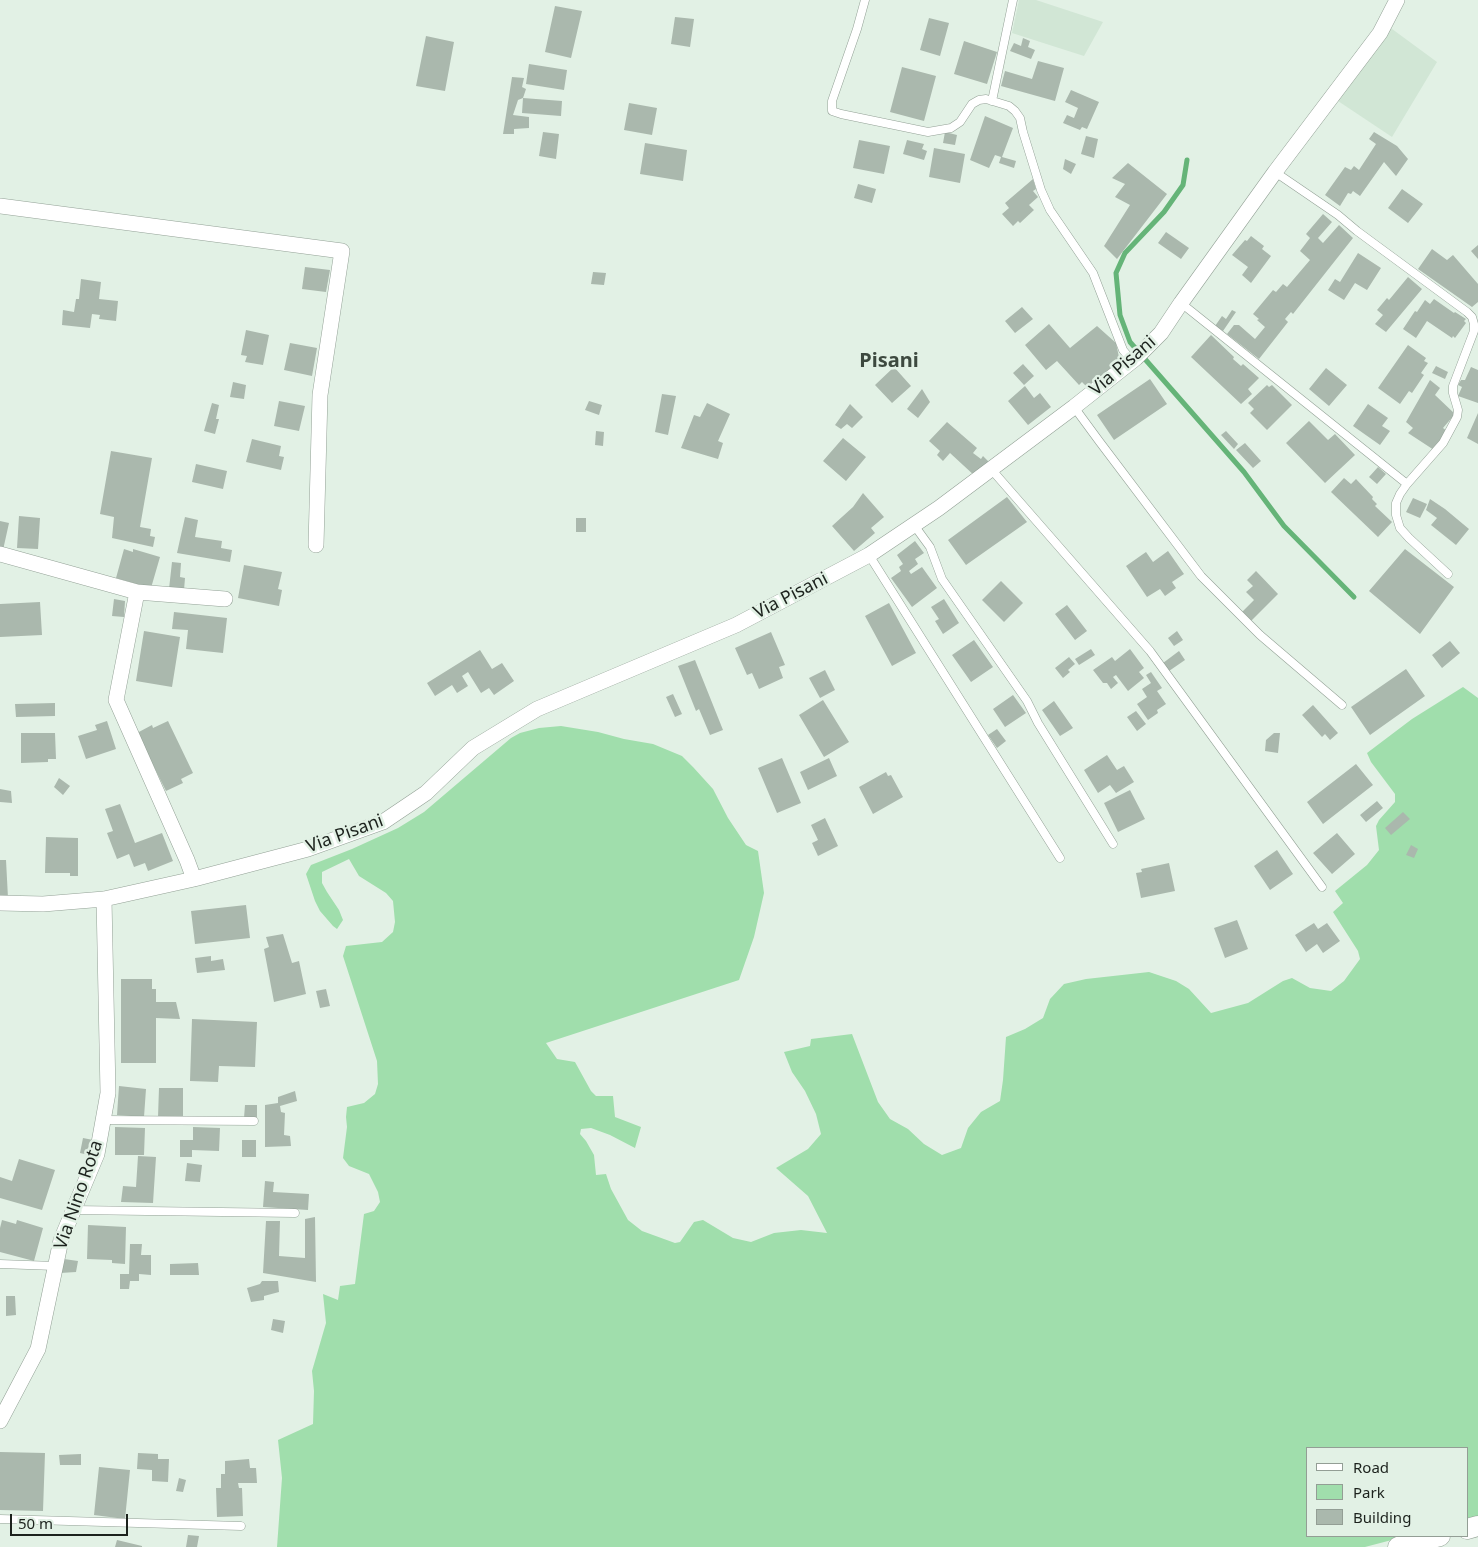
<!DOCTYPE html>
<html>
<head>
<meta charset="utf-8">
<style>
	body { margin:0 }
	#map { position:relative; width:1478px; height:1547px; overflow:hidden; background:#e2f1e5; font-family:"Noto Sans",sans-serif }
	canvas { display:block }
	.legend { position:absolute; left:1306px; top:1447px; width:162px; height:90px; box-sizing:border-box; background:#e2f1e5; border:1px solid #939e95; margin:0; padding:6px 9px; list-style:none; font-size:15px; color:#1c221d }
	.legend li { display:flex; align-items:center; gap:10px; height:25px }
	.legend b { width:25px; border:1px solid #939e95 }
	.scale { position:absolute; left:10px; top:1514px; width:118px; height:22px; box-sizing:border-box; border:2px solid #1c221d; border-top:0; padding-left:6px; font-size:15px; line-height:18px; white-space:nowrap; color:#1c221d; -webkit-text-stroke:4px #e2f1e5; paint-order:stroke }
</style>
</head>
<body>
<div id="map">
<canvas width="1478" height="1547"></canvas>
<ul class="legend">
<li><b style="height:6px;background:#fff"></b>Road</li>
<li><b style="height:14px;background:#a0deac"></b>Park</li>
<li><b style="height:14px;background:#aab8ad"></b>Building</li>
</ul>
<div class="scale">50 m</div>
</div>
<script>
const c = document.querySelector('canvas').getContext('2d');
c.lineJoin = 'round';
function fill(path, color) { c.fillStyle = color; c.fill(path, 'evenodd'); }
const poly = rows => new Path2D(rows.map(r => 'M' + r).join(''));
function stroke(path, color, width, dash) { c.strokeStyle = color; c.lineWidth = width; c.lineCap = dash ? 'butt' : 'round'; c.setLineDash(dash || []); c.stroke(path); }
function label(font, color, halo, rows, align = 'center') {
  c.font = font + ' "Noto Sans",sans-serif'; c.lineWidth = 5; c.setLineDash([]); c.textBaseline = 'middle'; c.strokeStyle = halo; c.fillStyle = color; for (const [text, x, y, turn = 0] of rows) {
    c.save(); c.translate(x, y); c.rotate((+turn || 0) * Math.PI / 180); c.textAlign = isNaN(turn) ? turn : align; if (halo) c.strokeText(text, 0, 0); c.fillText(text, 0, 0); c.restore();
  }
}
const built = poly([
	[1019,0,1036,0,1103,22,1084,56,1012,33],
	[1388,26,1437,62,1392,137,1335,99]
]);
const green = poly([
	[1463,687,1478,698,1478,1517,1467,1520,1467,1448,1307,1448,1307,1536,1407,1536,1365,1547,277,1547,282,1478,278,1440,313,1424,314,1391,312,1371,326,1323,323,1294,338,1300,340,1286,355,1284,364,1214,374,1211,380,1202,378,1192,369,1174,349,1166,343,1158,347,1127,346,1117,347,1107,364,1103,375,1094,378,1084,377,1061,343,956,346,946,382,942,393,932,395,922,393,901,386,893,359,876,349,859,322,872,322,883,327,892,339,910,343,920,337,929,333,926,320,911,315,901,306,874,311,865,352,849,398,828,424,812,511,738,520,733,539,728,561,726,598,732,624,739,653,744,682,756,693,767,713,789,728,818,746,845,758,851,764,893,754,937,739,980,546,1043,557,1059,575,1062,591,1091,596,1096,613,1096,615,1117,641,1127,635,1148,610,1135,591,1128,581,1129,580,1134,586,1141,594,1155,596,1175,606,1174,611,1189,628,1220,642,1231,675,1243,680,1242,694,1222,703,1220,733,1238,751,1242,774,1233,801,1230,827,1233,808,1196,776,1168,808,1149,821,1134,816,1114,805,1091,792,1072,784,1052,810,1046,811,1039,852,1034,878,1102,890,1119,908,1129,924,1144,942,1155,961,1148,968,1128,981,1112,1000,1101,1003,1080,1006,1037,1025,1029,1043,1018,1050,999,1064,984,1086,979,1149,972,1176,981,1189,989,1211,1013,1248,1003,1283,981,1292,978,1310,988,1331,991,1344,981,1360,959,1358,951,1333,912,1343,903,1335,891,1367,865,1379,850,1376,826,1379,820,1395,802,1395,794,1371,762,1367,753,1412,719]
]);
const stream = poly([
	[1187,160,1183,185,1164,212,1125,253,1116,273,1120,315,1130,342,1244,472,1284,526,1354,597]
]);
const building = poly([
	[555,6,582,11,571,58,545,52],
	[675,17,694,19,690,47,671,44],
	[929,18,949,23,940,56,920,50],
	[426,36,454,42,445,91,416,86],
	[1023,38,1030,41,1028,47,1035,50,1031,59,1010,51,1014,43,1021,46],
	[964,41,997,52,987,84,954,74],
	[1038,61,1064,68,1055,101,1001,86,1005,71,1032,79],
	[529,64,567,70,564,90,526,84],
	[902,67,936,76,924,121,890,112],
	[512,77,524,78,522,87,526,89,523,98,518,100,513,115,529,117,529,128,514,129,514,134,503,134],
	[1071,90,1099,102,1087,129,1082,127,1080,130,1063,123,1067,115,1074,118,1078,108,1065,102],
	[523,98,562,101,561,116,522,113],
	[629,103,657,108,652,135,624,130],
	[985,116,1013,128,1002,157,1016,161,1014,168,999,163,1001,157,995,155,989,168,970,160],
	[543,132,559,134,556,159,539,156],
	[945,132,957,135,955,145,943,143],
	[1374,132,1397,146,1408,159,1396,176,1384,162,1360,196,1353,191,1351,194,1348,193,1340,206,1325,195,1345,167,1351,170,1354,166,1359,170,1376,144,1369,139],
	[1086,136,1098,139,1094,158,1081,154],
	[859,140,890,146,884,174,853,168],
	[907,140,924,144,922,149,927,151,924,160,903,154],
	[645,143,687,150,683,181,640,174],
	[934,148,965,154,960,183,929,177],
	[1065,159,1076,164,1071,174,1063,169],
	[1128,163,1167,194,1117,259,1104,246,1130,205,1115,197,1125,184,1112,178],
	[1033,179,1036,189,1033,191,1038,197,1029,205,1034,210,1020,223,1018,221,1013,226,1002,214,1009,208,1005,203],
	[858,184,876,189,872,203,854,198],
	[1402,189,1423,204,1408,223,1388,208],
	[1323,214,1332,222,1318,238,1323,243,1339,225,1353,238,1293,314,1291,312,1285,319,1288,322,1259,359,1227,334,1234,325,1239,325,1255,339,1265,327,1257,320,1259,319,1253,314,1273,290,1276,292,1283,284,1287,287,1310,260,1300,251,1310,238,1306,234],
	[1166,232,1189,248,1181,259,1158,243],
	[1251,236,1264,246,1262,249,1271,256,1251,283,1242,275,1248,267,1232,255,1245,240,1247,241],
	[1478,245,1478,259,1471,251],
	[1432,249,1447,260,1453,255,1478,284,1478,302,1472,307,1418,269],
	[1358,253,1381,268,1367,290,1355,283,1344,300,1328,290,1335,279,1340,282],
	[305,267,330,270,326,292,302,289],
	[593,272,606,273,604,285,591,284],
	[1408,277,1422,289,1386,332,1375,324,1383,315,1377,310,1387,298,1389,300],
	[81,279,101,282,99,299,118,301,116,321,99,319,100,315,92,314,90,328,62,325,63,310,74,312,76,299,79,299],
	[1434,299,1454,313,1455,312,1466,319,1464,321,1466,323,1455,338,1453,336,1452,338,1427,321,1416,338,1403,329,1415,311,1417,312,1425,300,1430,304],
	[1022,307,1033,319,1015,333,1005,321],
	[1232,310,1236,312,1223,331,1215,326,1222,316,1226,319],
	[1049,324,1070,348,1097,326,1116,343,1120,362,1087,387,1082,382,1079,385,1057,361,1046,370,1025,345],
	[246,330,269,335,263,365,245,362,247,356,241,355],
	[1211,335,1234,357,1233,359,1241,366,1243,364,1259,378,1248,389,1252,394,1241,404,1191,357],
	[290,343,317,348,312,376,284,370],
	[1408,345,1426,358,1424,361,1428,363,1421,373,1424,375,1412,393,1409,391,1400,404,1378,388],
	[1023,364,1034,376,1024,385,1013,373],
	[1436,366,1448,372,1445,379,1432,373],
	[894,367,911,386,892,403,875,385],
	[1471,367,1478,370,1478,403,1458,396,1462,387,1458,385,1461,380,1465,380],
	[1326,368,1347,385,1329,406,1309,389],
	[1150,379,1167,404,1114,440,1097,415],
	[1430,380,1440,388,1435,395,1455,414,1443,428,1447,431,1434,450,1408,433,1413,428,1406,422],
	[233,382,246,385,244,399,230,397],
	[1267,385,1269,387,1272,385,1292,405,1267,430,1250,413,1254,409,1248,403],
	[1025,386,1034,398,1040,393,1051,407,1028,425,1008,401],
	[922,389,930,402,918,418,907,409],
	[662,394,676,396,668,435,655,432],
	[279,401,305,406,299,431,274,426],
	[589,401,602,405,599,415,585,410],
	[212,403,219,405,216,419,219,419,215,434,204,431],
	[707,403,730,414,718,441,723,443,718,459,681,448,694,415,700,417],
	[850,404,863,417,852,428,847,424,841,429,835,425],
	[1368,404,1388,418,1382,426,1390,431,1380,445,1353,426],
	[1478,413,1478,444,1467,438],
	[1309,421,1328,440,1335,434,1355,455,1325,483,1286,443],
	[947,422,977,448,973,453,981,459,983,456,989,462,976,477,950,453,943,461,937,455,940,451,929,441],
	[596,431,604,432,603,446,595,445],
	[1226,431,1238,444,1234,449,1221,435],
	[843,438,866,457,846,481,823,461],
	[252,439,281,446,279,456,284,457,281,470,246,462],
	[1245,443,1261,461,1253,468,1236,450],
	[111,451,152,458,140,527,151,529,150,536,155,537,153,547,112,538,114,517,100,514],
	[196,464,227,471,223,489,192,482],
	[1378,467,1386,474,1377,484,1369,477],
	[1344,478,1351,484,1356,479,1373,497,1372,499,1377,504,1375,506,1392,522,1378,537,1331,492],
	[863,493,884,517,871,528,875,533,854,551,832,526,853,507],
	[1007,497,1027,522,966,565,948,540],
	[1413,498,1427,504,1420,518,1406,512],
	[1430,499,1445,509,1469,529,1456,545,1431,525,1437,518,1426,510],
	[19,516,40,518,38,549,17,548],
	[185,517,198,520,195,537,222,541,221,548,232,550,230,562,177,553],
	[576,518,586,518,586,532,576,532],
	[0,521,9,523,3,550,0,549],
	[915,541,924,553,915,559,918,564,909,571,911,574,922,567,937,588,912,607,891,578,901,571,899,567,903,564,897,555],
	[124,549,133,552,133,549,160,557,151,588,116,578],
	[1405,549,1454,587,1420,634,1369,591],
	[1168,551,1184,574,1172,582,1176,588,1165,596,1160,589,1147,597,1126,566,1146,552,1153,562],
	[172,562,181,563,180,577,185,578,184,590,169,589],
	[244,565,282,572,278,589,282,590,279,606,238,598],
	[1256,571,1278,594,1251,621,1242,612,1254,600,1246,592,1253,586,1247,580],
	[1001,581,1023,603,1004,622,982,600],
	[114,599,125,601,124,617,112,616],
	[944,599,959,623,943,634,935,621,939,619,931,607],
	[40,602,42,635,0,637,0,604],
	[889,603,916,653,892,666,865,616],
	[1067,605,1087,631,1075,640,1055,614],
	[174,612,227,618,223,653,186,649,188,630,172,629],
	[144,631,180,637,172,687,136,681],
	[1177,631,1183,640,1174,646,1168,638],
	[771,632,785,665,779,667,783,678,759,689,752,673,747,675,735,648],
	[974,640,993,667,971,682,952,655],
	[1450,641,1460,653,1442,668,1432,655],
	[1091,649,1095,655,1079,665,1075,659],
	[1130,649,1144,668,1139,672,1144,678,1128,691,1116,675,1113,677,1118,683,1111,689,1107,683,1103,683,1093,670,1112,657,1115,661],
	[480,650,492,669,502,663,514,681,494,695,489,688,481,693,468,672,462,676,468,686,457,693,452,685,435,696,427,683],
	[1179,651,1185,660,1169,671,1163,663],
	[1069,657,1075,664,1068,670,1070,672,1063,678,1055,668],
	[695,660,723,730,710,735,699,709,696,711,678,666],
	[1406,669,1425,696,1370,735,1351,707],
	[825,670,835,690,820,698,809,678],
	[1151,672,1162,688,1157,691,1166,704,1157,710,1158,713,1148,720,1137,704,1147,697,1142,689,1151,683,1146,675],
	[673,694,682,714,675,717,666,697],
	[1013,695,1026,713,1005,727,993,709],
	[823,700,849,742,824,757,799,715],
	[1054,701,1073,728,1060,736,1042,710],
	[55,703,55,716,16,717,15,704],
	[1313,705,1338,733,1330,740,1325,734,1322,737,1302,715],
	[1136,711,1146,724,1137,731,1127,717],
	[107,721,116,749,86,759,78,736,97,730,95,725],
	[168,721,193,773,181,779,183,783,166,791,137,733,152,725,153,728],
	[997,729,1006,741,997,748,988,735],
	[21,733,55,733,56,759,48,759,48,762,21,763],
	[1274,733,1280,733,1278,753,1265,751,1266,740],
	[1107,755,1117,770,1124,766,1134,782,1116,793,1110,785,1098,793,1084,770],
	[782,758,801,803,777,813,758,768],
	[829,758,837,776,808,790,800,772],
	[1356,764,1373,785,1323,824,1307,802],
	[886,772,888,776,891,775,903,797,873,814,859,787],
	[59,778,70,786,63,795,54,787],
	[0,789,11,791,12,803,0,802],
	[1130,790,1145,819,1118,832,1104,803],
	[1377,801,1383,808,1366,822,1360,815],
	[120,804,135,843,162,833,173,861,148,871,145,863,134,867,129,854,117,859,107,833,113,831,105,809],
	[1403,812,1410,819,1391,835,1385,828],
	[825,818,838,846,818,856,812,843,818,840,811,825],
	[1337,833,1355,854,1332,874,1313,853],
	[46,837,78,838,78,876,70,876,70,873,45,873],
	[1411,845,1418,849,1414,858,1406,855],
	[1277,850,1293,874,1270,890,1254,866],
	[0,860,6,860,8,898,0,898],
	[1169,863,1175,891,1141,898,1136,873,1142,872,1141,869],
	[246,905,250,938,195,944,191,911],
	[1237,920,1248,949,1225,958,1214,928],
	[1314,923,1318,929,1327,923,1340,941,1323,953,1317,944,1306,952,1295,935],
	[283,934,292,963,299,961,306,994,274,1002,264,949,269,947,266,937],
	[211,956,211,961,223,959,225,970,197,973,195,958],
	[121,979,152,979,152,989,156,989,156,1002,176,1002,180,1019,156,1018,156,1063,121,1063],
	[326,989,330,1006,320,1008,316,991],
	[192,1019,257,1022,255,1067,219,1066,218,1082,190,1081],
	[119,1086,146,1089,144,1117,117,1115],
	[159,1088,183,1088,183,1117,158,1117],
	[295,1091,297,1101,280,1106,281,1112,285,1113,284,1135,290,1136,291,1146,265,1147,265,1105,278,1103,278,1097],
	[245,1105,257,1105,257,1118,244,1118],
	[115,1127,145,1128,144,1155,115,1155],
	[193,1127,220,1128,219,1151,192,1150,192,1157,180,1157,180,1140,193,1140],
	[83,1138,93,1140,89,1155,80,1153],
	[242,1140,256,1140,256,1157,242,1157],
	[138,1156,156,1157,153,1203,121,1202,123,1186,136,1187],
	[19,1159,55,1170,42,1210,0,1198,0,1177,12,1181],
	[187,1163,202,1165,200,1182,185,1181],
	[265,1181,274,1182,273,1192,309,1194,308,1210,263,1207],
	[315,1217,316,1282,263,1273,266,1221,280,1221,279,1256,305,1258,305,1219],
	[2,1220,16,1224,17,1220,43,1228,34,1261,0,1252,0,1228],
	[88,1225,126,1227,125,1264,112,1263,112,1260,87,1259],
	[130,1244,142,1244,141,1255,151,1255,151,1275,139,1274,139,1281,130,1281,129,1289,120,1289,120,1274,129,1274],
	[64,1259,78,1261,76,1272,60,1273],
	[198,1263,199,1275,170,1275,170,1264],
	[262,1281,278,1281,279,1292,264,1296,264,1300,251,1302,247,1288,260,1284],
	[6,1296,15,1296,16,1315,6,1316],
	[273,1319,285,1321,283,1333,271,1330],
	[0,1452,45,1453,43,1511,0,1510],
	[138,1453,158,1454,158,1459,169,1459,168,1482,152,1481,152,1470,137,1469],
	[81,1454,81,1465,60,1465,59,1455],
	[249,1459,250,1468,256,1468,257,1483,238,1483,239,1488,242,1488,243,1516,217,1517,216,1488,221,1488,221,1474,225,1474,225,1461],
	[99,1467,130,1470,125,1519,94,1515],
	[179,1478,186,1480,183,1492,176,1491],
	[188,1535,199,1536,197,1547,186,1547],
	[117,1540,142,1546,142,1547,115,1547]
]);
const service = poly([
	[865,0,857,29,832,101,832,111,841,114,928,132,951,128,960,122,972,104,979,100,986,99,1009,106,1015,111,1020,118,1023,132,1041,190,1050,210,1093,273,1123,350,1132,361],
	[992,101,1013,0],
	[1275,172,1338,215,1357,231,1467,312,1472,317,1474,324,1474,331,1453,386,1453,393,1458,410,1457,417,1443,443,1407,484,1400,494,1396,503,1396,515,1400,528,1409,538,1448,574],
	[1181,303,1407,484],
	[1074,407,1099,441,1201,576,1260,635,1342,705],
	[991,469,1150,651,1322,887],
	[914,525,930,547,942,579,1027,701,1038,723,1113,844],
	[869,555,1060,858],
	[103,1120,254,1121],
	[73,1210,295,1213],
	[0,1264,55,1266],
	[0,1519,241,1526]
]);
const minor = poly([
	[0,206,342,251,320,395,316,545],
	[0,554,137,592,225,599],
	[137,592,116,700,187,860,194,879],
	[0,903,43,904,104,899,194,879,308,849,383,822,426,793,473,748,537,709,736,625,869,555,939,508,1074,407,1136,358,1161,333,1181,303,1275,172,1380,33,1397,0],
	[0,1421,38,1349,61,1240,97,1154,108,1093,104,899]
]);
const tertiary = poly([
	[1467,1529,1478,1526],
	[1398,1547,1440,1536]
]);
const streetNames = [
	["Via Pisani",1123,366,-41],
	["Via Pisani",791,596,-27],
	["Via Pisani",345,834,-20],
	["Via Nino Rota",79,1195,-71]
];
const quarterNames = [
	["Pisani",889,361]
];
fill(built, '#d1e6d5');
fill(green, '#a0deac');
stroke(stream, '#65b478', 5);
fill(building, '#aab8ad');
stroke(service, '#93a196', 9);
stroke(minor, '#93a196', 16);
stroke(tertiary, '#93a196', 21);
stroke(service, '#fff', 8);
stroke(minor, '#fff', 15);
stroke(tertiary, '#fff', 20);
label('18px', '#1c221d', '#e2f1e5', streetNames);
label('bold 20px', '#3d493f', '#e2f1e5', quarterNames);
</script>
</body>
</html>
